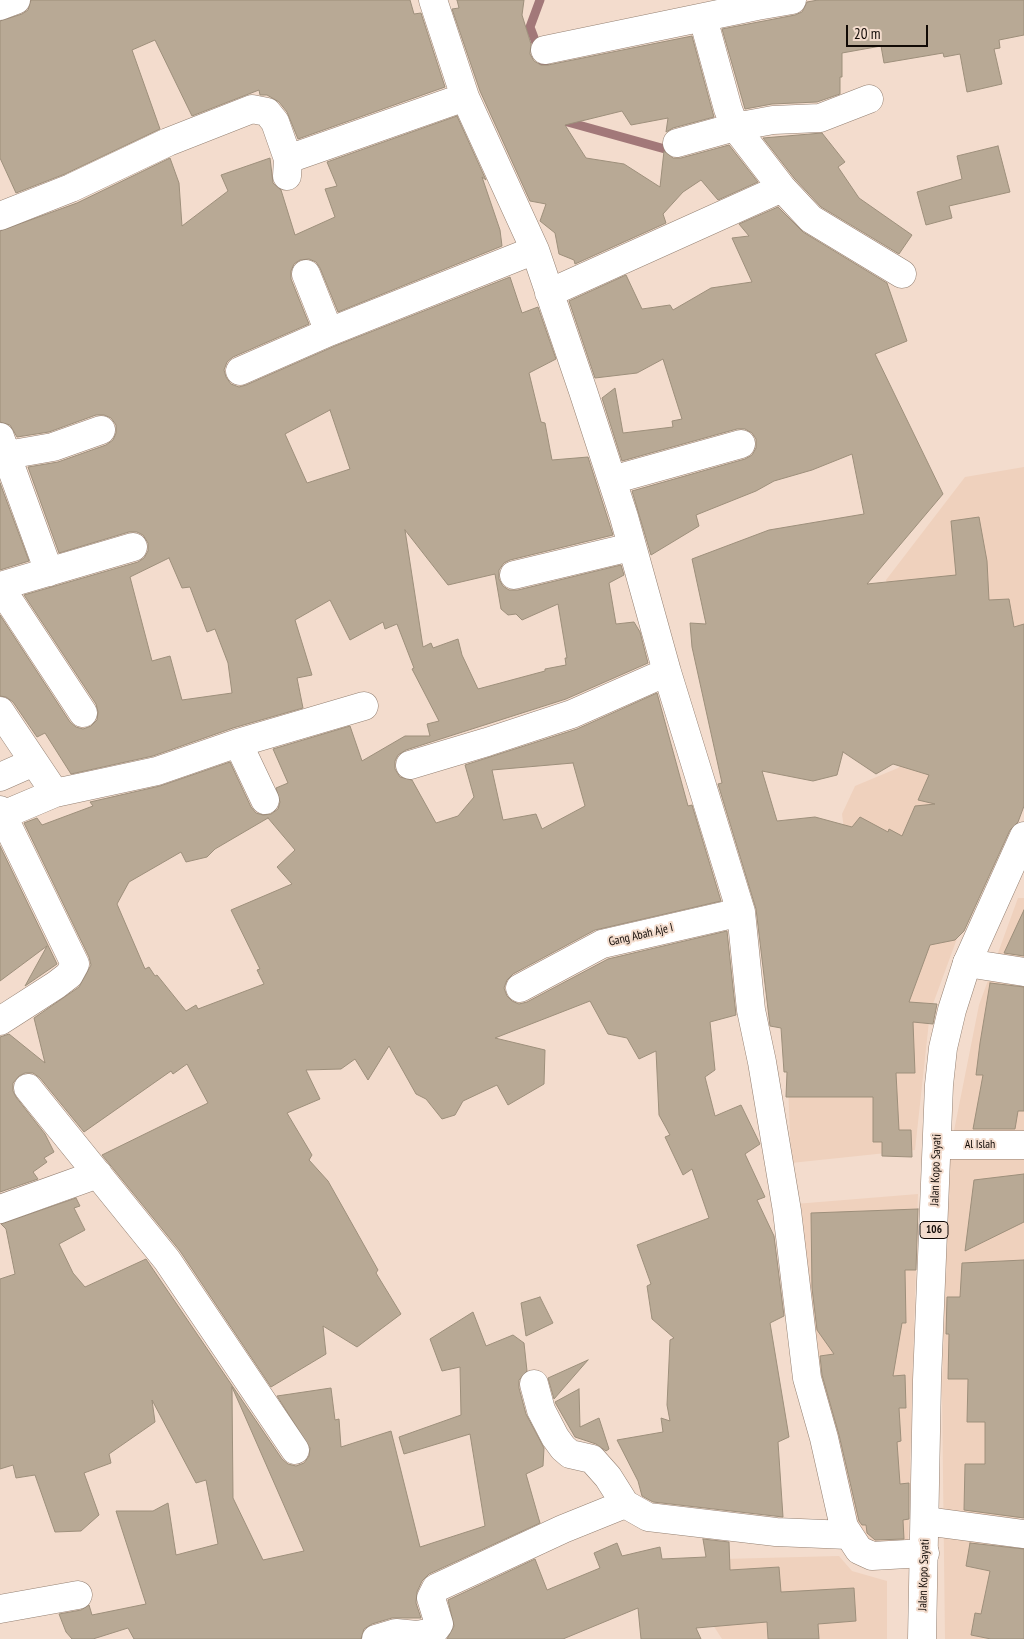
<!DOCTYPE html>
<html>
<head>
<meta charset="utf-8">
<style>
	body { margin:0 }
	#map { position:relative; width:1024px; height:1639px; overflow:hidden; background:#f3dccd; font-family:"PT Sans Narrow",sans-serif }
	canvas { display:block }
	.scale { position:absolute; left:846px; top:25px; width:82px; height:22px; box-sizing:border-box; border:2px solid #110a06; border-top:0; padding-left:6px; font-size:15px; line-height:18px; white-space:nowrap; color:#110a06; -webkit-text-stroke:4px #f3dccd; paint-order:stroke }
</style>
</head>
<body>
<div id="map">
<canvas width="1024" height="1639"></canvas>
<div class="scale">20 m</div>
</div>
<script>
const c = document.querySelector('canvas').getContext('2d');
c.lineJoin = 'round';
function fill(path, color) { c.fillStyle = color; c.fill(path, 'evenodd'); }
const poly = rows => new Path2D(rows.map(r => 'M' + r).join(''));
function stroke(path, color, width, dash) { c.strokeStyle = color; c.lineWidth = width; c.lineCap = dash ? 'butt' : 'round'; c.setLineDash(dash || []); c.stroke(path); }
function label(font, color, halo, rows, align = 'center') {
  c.font = font + ' "PT Sans Narrow",sans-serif'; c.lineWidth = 4; c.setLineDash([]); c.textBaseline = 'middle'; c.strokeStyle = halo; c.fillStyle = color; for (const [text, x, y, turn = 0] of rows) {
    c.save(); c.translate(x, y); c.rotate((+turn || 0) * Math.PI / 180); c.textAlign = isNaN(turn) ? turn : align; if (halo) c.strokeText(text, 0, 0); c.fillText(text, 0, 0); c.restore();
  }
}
const built = poly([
	[1024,467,1024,674,910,707,886,580,965,477],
	[1024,680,962,925,930,1012,915,1150,791,1163,786,1029,847,851,842,814,855,786,898,768,909,757],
	[1018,898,1024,898,1024,1428,1017,1547,1024,1547,1024,1639,945,1639,942,1392,948,1161,979,1005],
	[918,1194,908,1544,882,1549,856,1537,813,1404,795,1204],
	[839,1556,852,1571,887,1581,887,1639,722,1639,697,1600,684,1560]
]);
const stream = poly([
	[540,0,530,27,548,75],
	[563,118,564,121,665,149]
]);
const building = poly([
	[31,0,410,0,414,14,421,13,445,87,298,139,287,112,279,102,267,95,260,95,259,90,192,116,155,40,132,50,160,129,65,174,16,193,0,158,0,21,22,14,28,10,31,0],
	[457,0,524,0,522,15,531,44,530,54,534,61,541,65,548,65,692,36,714,117,673,128,666,132,668,118,631,125,622,111,565,125,586,158,624,164,660,187,664,151,673,158,681,158,729,145,758,182,718,200,701,180,683,192,663,214,666,223,575,264,574,260,559,254,555,233,540,221,546,204,530,201,480,91,452,9,459,8,457,0],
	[818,0,1024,0,1024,35,999,40,1000,48,994,49,1002,84,967,92,960,54,944,57,943,53,884,63,881,46,842,53,842,77,840,77,840,94,817,102,772,104,745,109,722,29,795,15,802,12,807,2,818,0],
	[457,116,486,180,482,177,500,230,502,246,338,312,320,268,316,262,309,259,300,260,294,264,291,271,291,279,309,324,233,357,227,362,224,370,226,377,231,384,239,387,246,385,335,346,510,277,522,313,538,307,556,359,529,373,541,422,545,423,552,460,588,457,613,535,510,560,504,563,499,570,499,579,503,586,509,590,518,590,621,565,624,575,609,583,616,624,634,622,640,632,648,663,566,699,406,750,398,755,395,761,395,769,400,777,412,780,436,823,458,816,474,797,465,765,577,729,657,693,688,806,692,805,721,901,595,930,513,974,507,980,504,988,507,996,512,1001,519,1004,527,1002,608,959,727,931,736,1015,710,1022,715,1070,705,1077,715,1116,741,1105,760,1144,745,1154,765,1197,757,1200,774,1236,784,1316,770,1323,789,1437,778,1442,783,1517,653,1502,642,1496,638,1481,617,1440,663,1432,661,1418,670,1421,667,1405,670,1340,674,1338,652,1319,647,1286,651,1284,637,1245,709,1218,692,1169,683,1175,665,1137,670,1135,659,1115,656,1051,639,1059,627,1038,608,1034,590,1001,495,1038,545,1050,544,1084,508,1105,497,1085,463,1101,455,1115,442,1119,426,1099,416,1094,389,1046,368,1080,355,1059,341,1069,306,1070,320,1099,287,1113,312,1155,309,1160,328,1181,378,1270,376,1273,401,1314,357,1347,323,1326,326,1354,271,1387,180,1251,102,1155,208,1103,187,1064,173,1074,171,1071,84,1132,40,1078,33,1073,25,1073,19,1076,13,1083,13,1091,16,1097,45,1134,54,1152,44,1158,47,1162,33,1172,38,1179,0,1192,0,1037,9,1034,45,1063,34,1018,79,987,91,965,89,957,24,823,37,818,42,825,93,806,90,802,160,786,230,762,251,807,256,813,263,815,271,814,278,809,280,802,276,788,288,783,273,749,350,726,362,761,405,736,430,736,427,724,439,721,412,669,414,668,397,624,385,629,383,622,350,640,330,600,295,620,312,675,297,678,303,708,233,728,153,756,71,774,45,733,37,737,13,702,6,697,0,696,0,615,70,722,76,727,83,729,91,726,97,720,98,712,96,704,24,595,138,562,144,558,148,551,148,543,143,535,137,532,129,532,59,553,28,467,58,462,106,445,113,440,116,433,116,425,111,418,104,415,96,415,49,432,17,437,10,425,0,422,0,231,77,203,170,158,179,183,182,226,228,191,221,175,270,158,273,183,281,190,295,235,335,217,325,189,337,186,327,162,457,116],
	[330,410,350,469,307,483,285,434,330,410],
	[405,530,448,585,495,574,501,609,508,615,516,614,522,620,558,604,567,658,565,658,566,665,545,669,545,671,478,689,462,655,458,639,433,648,431,643,423,647,405,530],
	[169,558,182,588,190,587,207,632,215,629,228,663,232,693,182,700,170,656,152,661,130,577,169,558],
	[573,763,585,806,542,829,536,814,503,820,492,770,573,763],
	[268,818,295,850,277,867,292,884,231,910,260,969,257,970,264,984,198,1009,196,1005,186,1011,157,975,155,976,149,967,145,969,117,904,129,882,181,852,186,862,207,857,215,849,268,818],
	[822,133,845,162,838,167,859,198,912,235,899,254,821,207,794,178,763,138,822,133],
	[998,146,1010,192,949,206,952,218,926,225,917,192,962,179,957,156,998,146],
	[778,207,803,232,887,283,907,341,875,354,943,494,867,584,956,575,951,521,979,517,987,561,989,600,1009,599,1014,627,1024,624,1024,806,1018,822,1010,830,964,931,955,940,930,945,909,1002,937,1004,933,1024,913,1022,915,1073,896,1073,899,1130,911,1130,912,1157,882,1156,882,1142,873,1142,873,1097,786,1097,787,1072,784,1072,781,1028,770,1026,756,909,718,784,722,783,692,647,690,623,706,624,692,559,769,530,864,514,852,454,812,470,774,481,756,491,696,515,699,526,651,555,632,491,745,459,752,455,756,448,756,439,752,433,745,429,737,429,622,461,602,398,615,388,623,433,673,427,672,421,682,419,663,359,637,373,595,378,569,301,626,275,642,309,670,305,673,310,711,288,752,282,732,238,749,236,739,224,778,207],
	[843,752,876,774,893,764,929,775,918,800,935,804,915,806,902,836,889,829,888,832,860,817,852,827,815,817,777,821,762,771,813,781,837,775,843,752],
	[0,483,29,561,0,570,0,483],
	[0,846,57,964,25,986,47,946,0,981,0,846],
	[1024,910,1024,956,1004,953,1024,910],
	[990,983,1024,987,1024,1111,1018,1111,1015,1129,973,1129,983,1075,976,1075,980,1043,990,983],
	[1024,1174,1024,1222,965,1251,974,1180,1024,1174],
	[76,1198,80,1206,74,1208,85,1230,59,1244,73,1273,85,1287,146,1259,282,1459,288,1464,296,1466,304,1463,309,1456,310,1448,277,1396,331,1388,335,1420,339,1419,341,1447,391,1431,420,1547,485,1526,470,1434,404,1454,399,1437,461,1415,460,1367,442,1371,430,1339,473,1312,486,1346,513,1335,524,1343,527,1371,519,1380,519,1388,526,1414,544,1448,543,1466,526,1474,540,1523,429,1574,422,1581,417,1592,416,1603,421,1618,392,1618,372,1624,364,1629,361,1639,134,1639,128,1628,93,1639,72,1639,66,1632,59,1614,81,1610,89,1605,92,1615,146,1604,116,1511,153,1511,168,1503,176,1555,218,1544,206,1480,196,1483,152,1400,155,1422,109,1454,111,1463,84,1473,99,1515,81,1531,55,1532,35,1475,16,1478,13,1465,0,1469,0,1279,15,1274,6,1229,1,1224,76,1198],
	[232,1387,240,1405,304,1551,263,1560,233,1498,232,1387],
	[918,1209,916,1270,905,1270,906,1323,902,1323,893,1376,905,1375,906,1408,899,1408,901,1441,897,1442,900,1484,909,1483,909,1519,903,1520,904,1539,875,1540,867,1533,866,1525,862,1525,859,1521,839,1435,822,1375,820,1356,834,1354,817,1330,812,1288,811,1213,918,1209],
	[1024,1260,1024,1518,964,1510,965,1464,985,1464,985,1422,967,1422,968,1379,948,1379,949,1334,946,1334,947,1297,960,1297,962,1263,1024,1260],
	[540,1297,553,1323,526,1336,521,1303,540,1297],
	[588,1360,554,1399,548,1378,588,1360],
	[579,1389,580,1427,599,1418,609,1449,606,1451,596,1444,575,1437,556,1404,555,1402,579,1389],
	[703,1539,729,1542,730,1570,779,1567,781,1592,854,1588,856,1621,818,1624,819,1639,768,1639,767,1622,696,1628,701,1639,641,1639,638,1608,563,1639,447,1639,454,1626,448,1600,535,1559,547,1590,600,1568,594,1553,617,1543,622,1556,660,1547,662,1559,706,1557,703,1539],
	[970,1543,1024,1549,1024,1639,991,1639,971,1635,975,1613,981,1614,990,1571,966,1566,970,1543]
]);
const minor = poly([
	[433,0,465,97,535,250,583,391,624,517,667,672,741,912,751,1010,762,1062,787,1211,807,1378,824,1438,844,1527,859,1550,872,1556,925,1553],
	[0,6,16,0],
	[757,6,792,0],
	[703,18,728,109,735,127,782,188,811,219,902,274],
	[545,50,757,6,756,0],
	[677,143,735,127,773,120,820,118,869,99],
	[288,159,465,97],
	[0,216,71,188,168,142,252,109,267,112,275,122,288,159,287,176],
	[306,274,329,332],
	[549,293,782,188],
	[240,371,329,332,535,250],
	[0,437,49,572],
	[7,455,53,447,101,430],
	[612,480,741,444],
	[514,575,631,547],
	[0,586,133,547],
	[0,587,83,713],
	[0,711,55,793],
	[238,743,265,800],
	[410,765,487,742,572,714,667,672],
	[0,777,34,762],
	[0,810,75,964,69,975,56,985,0,1021],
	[3,815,55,793,157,771,238,743,364,706],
	[967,963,1024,972],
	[520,988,602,944,741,912],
	[28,1088,167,1260,295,1450],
	[937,1145,1024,1145],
	[0,1209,98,1174],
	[534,1384,541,1410,555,1437,563,1448,570,1454,592,1459,608,1477,625,1504,648,1517,776,1532,848,1535],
	[925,1521,1024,1534],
	[0,1609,78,1595],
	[376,1639,396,1633,417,1635],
	[418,1639,417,1635,433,1632,439,1624,431,1598,436,1588,563,1529,625,1504]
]);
const major = poly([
	[922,1639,927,1380,939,1085,943,1048,952,1010,967,963,1024,836]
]);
const shields = [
	[934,1230,28]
];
const shieldNames = [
	["106",934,1230]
];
const streetNames = [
	["Gang Abah Aje I",641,935,-13],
	["Al Islah",980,1145],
	["Jalan Kopo Sayati",936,1170,-88],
	["Jalan Kopo Sayati",924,1575,-88]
];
fill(built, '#efd1bd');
stroke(stream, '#a27879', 9);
fill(building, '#b8a995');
stroke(building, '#9d8f7b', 1);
stroke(minor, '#948072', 29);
stroke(major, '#948072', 29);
stroke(minor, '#fff', 28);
stroke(major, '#fff', 28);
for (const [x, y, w] of shields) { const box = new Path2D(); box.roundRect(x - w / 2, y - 8.5, w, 17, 4); c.fillStyle = '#f3dccd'; c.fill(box); stroke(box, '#110a06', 1); }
label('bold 11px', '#110a06', null, shieldNames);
label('12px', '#110a06', '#f3dccd', streetNames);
</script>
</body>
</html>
